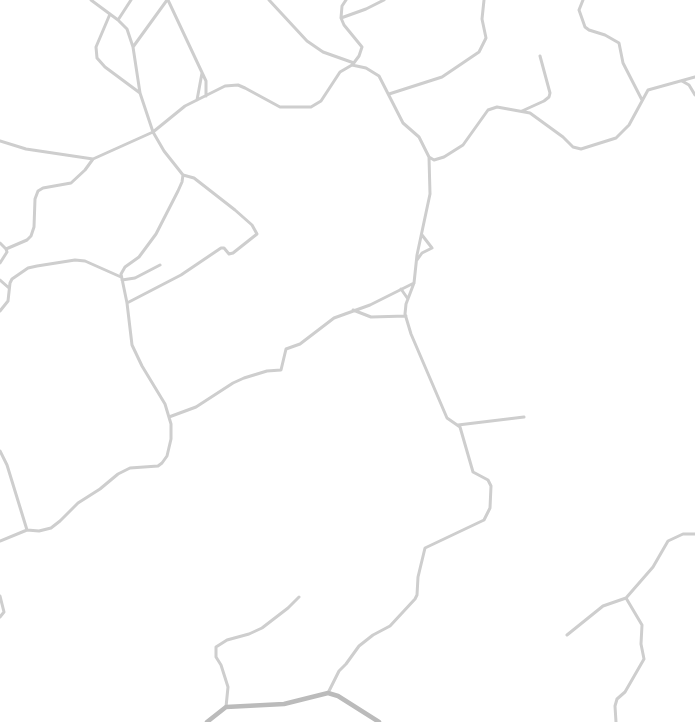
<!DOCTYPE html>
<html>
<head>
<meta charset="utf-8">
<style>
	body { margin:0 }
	canvas { display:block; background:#fff }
</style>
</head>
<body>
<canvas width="695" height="722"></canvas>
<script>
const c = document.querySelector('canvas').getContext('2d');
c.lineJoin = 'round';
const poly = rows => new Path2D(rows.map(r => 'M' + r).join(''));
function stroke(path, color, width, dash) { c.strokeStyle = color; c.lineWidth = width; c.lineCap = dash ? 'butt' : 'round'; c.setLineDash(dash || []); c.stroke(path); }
const street = poly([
	[168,0,206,81,206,96],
	[269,0,307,41,323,52,354,63],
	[346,0,342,6,341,18,344,25,362,47,359,56,353,64],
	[583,0,579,10,585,27,589,30,605,35,619,43,623,63,642,100],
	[110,14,96,47,97,58,105,67,140,93],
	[341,18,366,9,384,0],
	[118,20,131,0],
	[133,47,167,0],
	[682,81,689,85,695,95],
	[389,94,442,77,479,52,486,38,482,19,484,0],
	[197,100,202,73],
	[522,111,544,101,549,97,550,93,540,56],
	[0,141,26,149,93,159,153,132,185,106,225,86,238,85,245,88,280,107,311,107,321,101,340,72,352,65,366,68,379,76,403,123,419,137,429,157,434,160,444,157,463,145,488,110,497,107,530,113,563,137,573,147,581,149,616,138,629,125,648,90,695,77],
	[0,243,6,249,7,252,0,263],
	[6,249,27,240,31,236,34,227,35,199,38,191,43,188,71,183,85,170,93,159],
	[417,260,422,253,432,248,422,235],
	[0,280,9,288],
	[122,280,135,278,160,265],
	[401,289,408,299],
	[127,303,181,275,221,248,224,248,229,254,233,253,257,234,252,225,235,210,194,178,183,175],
	[353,310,371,317,406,316],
	[0,311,8,301,10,283,12,279,28,268,37,266,75,260,85,261,121,277],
	[169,417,196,407,233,383,244,378,267,371,281,370,286,349,300,344,334,318,370,305,414,283],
	[458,425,524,417],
	[0,451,7,465,27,530],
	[0,541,27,530,39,531,51,528,60,521,78,503,100,489,118,474,130,468,158,466,162,463,167,456,171,439,171,424,165,404,142,366,132,345,127,303,121,274,125,267,139,257,156,234,178,191,182,182,183,175,164,151,153,132,140,93,133,47,127,29,118,20,91,0],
	[0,596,4,612,0,617],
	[567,635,603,606,626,598,653,567,668,541,683,534,695,534],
	[328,693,339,671,346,664,359,646,373,635,390,626,415,599,417,595,418,577,425,548,484,520,490,508,491,486,488,480,473,472,460,427,447,418,411,334,405,314,406,304,414,283,417,255,430,194,429,157],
	[226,707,228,687,221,665,216,657,216,647,227,640,249,634,262,628,288,608,299,597],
	[616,722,615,706,617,699,625,692,644,659,641,644,642,625,626,598]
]);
const secondary = poly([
	[207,722,226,707,284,704,328,693,338,696,379,722]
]);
stroke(street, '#cecece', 3);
stroke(secondary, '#bbb', 4.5);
</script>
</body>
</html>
